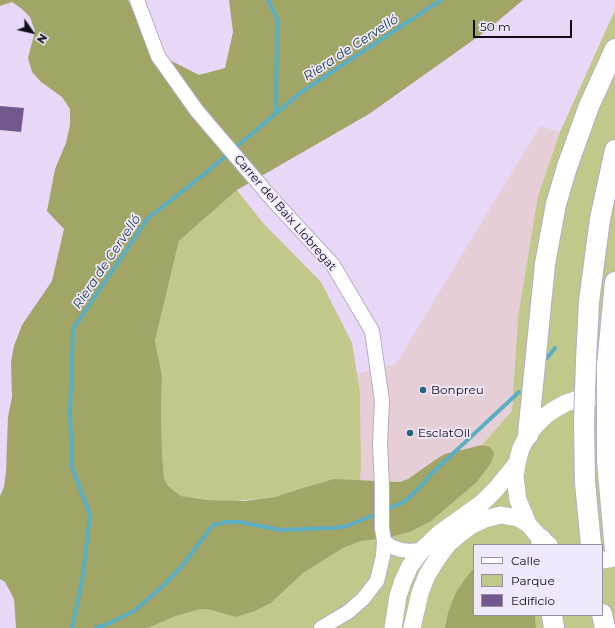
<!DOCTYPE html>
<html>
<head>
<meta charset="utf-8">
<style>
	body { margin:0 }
	#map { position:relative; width:615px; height:628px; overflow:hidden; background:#e7d8f8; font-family:Montserrat,sans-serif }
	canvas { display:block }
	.legend { position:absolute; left:473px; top:544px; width:130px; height:72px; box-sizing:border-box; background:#f1e8fc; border:1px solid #9790a0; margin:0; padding:5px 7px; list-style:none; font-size:12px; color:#100b15 }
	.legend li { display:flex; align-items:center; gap:8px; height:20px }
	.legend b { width:20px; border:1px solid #9790a0 }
	.north { position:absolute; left:12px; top:12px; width:40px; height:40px; -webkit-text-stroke:3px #f1e8fc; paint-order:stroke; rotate:124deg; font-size:11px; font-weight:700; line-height:16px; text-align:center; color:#100b15 }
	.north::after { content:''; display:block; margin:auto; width:14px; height:18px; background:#100b15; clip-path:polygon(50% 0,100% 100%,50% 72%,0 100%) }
	.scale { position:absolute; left:473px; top:20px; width:99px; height:18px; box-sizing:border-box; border:2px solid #100b15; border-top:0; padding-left:5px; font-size:12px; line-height:14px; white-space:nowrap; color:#100b15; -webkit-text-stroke:3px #f1e8fc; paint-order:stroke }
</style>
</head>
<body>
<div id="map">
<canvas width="615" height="628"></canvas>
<ul class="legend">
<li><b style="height:5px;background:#fff"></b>Calle</li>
<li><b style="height:11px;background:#c2c78a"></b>Parque</li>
<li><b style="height:11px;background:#72598d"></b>Edificio</li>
</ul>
<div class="north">N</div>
<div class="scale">50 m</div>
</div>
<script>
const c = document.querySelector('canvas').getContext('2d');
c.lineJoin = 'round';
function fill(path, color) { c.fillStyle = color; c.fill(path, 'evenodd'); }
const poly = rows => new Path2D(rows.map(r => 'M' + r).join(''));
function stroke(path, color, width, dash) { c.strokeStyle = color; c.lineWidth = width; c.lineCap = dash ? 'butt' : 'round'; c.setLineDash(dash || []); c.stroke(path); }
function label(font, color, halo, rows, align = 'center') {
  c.font = font + ' Montserrat,sans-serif'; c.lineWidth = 3.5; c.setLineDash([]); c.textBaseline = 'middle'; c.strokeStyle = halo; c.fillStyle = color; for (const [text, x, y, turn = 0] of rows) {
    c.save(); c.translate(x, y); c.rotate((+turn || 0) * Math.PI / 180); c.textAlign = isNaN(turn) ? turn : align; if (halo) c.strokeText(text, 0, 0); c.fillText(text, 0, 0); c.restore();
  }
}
const industrial = poly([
	[540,126,560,132,538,196,518,317,512,411,482,445,445,454,438,458,408,479,400,482,360,480,361,466,360,393,357,374,396,364]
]);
const green = poly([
	[615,10,615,628,536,628,535,615,602,615,602,545,474,545,474,568,468,575,445,628,148,628,176,616,201,609,211,610,235,617,253,612,271,603,303,573,343,548,361,541,402,534,417,529,430,522,477,482,482,475,491,463,490,447,482,445,512,411,518,317,538,196,560,132],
	[237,190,263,223,321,282,352,343,360,393,361,466,360,480,326,481,275,497,235,501,207,500,181,496,168,486,164,478,162,453,161,411,162,376,155,342,179,241]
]);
const forest = poly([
	[0,0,128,0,152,51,199,75,225,68,233,32,229,0,523,0,486,31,369,114,237,190,179,241,155,341,162,376,161,411,162,453,164,478,168,486,181,496,207,500,244,501,275,497,306,487,334,479,400,482,408,479,438,458,445,454,482,445,490,447,494,453,491,463,477,482,430,522,410,532,386,538,361,541,343,548,303,573,271,603,253,612,235,617,211,610,201,609,176,616,148,628,16,628,14,599,5,582,0,579,0,496,4,487,6,472,8,417,12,397,11,362,14,346,22,325,52,281,64,229,47,211,55,169,66,143,70,125,70,109,62,97,41,82,32,72,28,58,35,31,30,17,22,9,12,2,0,6],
	[474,568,474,615,535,615,536,628,445,628,448,613,456,592,468,575]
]);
const stream = poly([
	[268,0,277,19,276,112],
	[547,358,555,348],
	[385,510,404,502,422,485,431,474,519,392],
	[72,628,82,581,90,515,72,467,70,412,73,329,148,218,202,176,300,93,441,0],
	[96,628,108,624,134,611,164,585,182,566,213,525,227,522,240,522,281,530,334,528,347,526,379,513]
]);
const building = poly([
	[0,106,24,108,21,132,0,130]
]);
const minor = poly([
	[137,0,158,56,197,111,273,200,333,265,372,331,382,401,380,443,382,487,382,528,384,541,383,556,377,581,363,599,348,612,321,628],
	[384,541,392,547,401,550,410,551,422,550]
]);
const major = poly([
	[549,545,541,539,528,524,518,500,515,477,517,463,521,448,528,435,536,425,545,416,555,409,566,403,578,399,591,397,615,399],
	[602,560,615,558],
	[393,628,398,596,403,581,410,566,422,550,440,533,482,503,496,489,517,463],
	[412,628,420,593,427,575,437,559,448,544,460,534,472,525,485,519,501,515,518,518,528,524]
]);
const highway = poly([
	[586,361,589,302,600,219,615,150],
	[607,366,615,282],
	[528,435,545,264,556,204,567,167,589,106,615,49],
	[541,539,542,545],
	[602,614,605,628],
	[552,615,554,628]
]);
const highwayBridge = poly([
	[586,361,584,422,585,482,591,545],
	[607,366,607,461,615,551]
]);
const markers = [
	[423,390,4,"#26637a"],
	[410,433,4,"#26637a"]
];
const streetNames = [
	["Carrer del Baix Llobregat",285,213,49]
];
const poiNames = [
	["Bonpreu",431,390],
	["EsclatOil",418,433]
];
const waterNames = [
	["Riera de Cervelló",351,48,-33],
	["Riera de Cervelló",107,262,-56]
];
fill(industrial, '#e6ced7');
fill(green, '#c2c78a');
fill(forest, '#a1a566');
stroke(stream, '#5caec3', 4);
fill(building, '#72598d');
stroke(minor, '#b9acca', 16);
stroke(major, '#b9acca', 18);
stroke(highway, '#b9acca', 22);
stroke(minor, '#fff', 14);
stroke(major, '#fff', 17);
stroke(highway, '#fff', 20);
stroke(highwayBridge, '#b9acca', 22, []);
stroke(highwayBridge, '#fff', 20);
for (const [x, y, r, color] of markers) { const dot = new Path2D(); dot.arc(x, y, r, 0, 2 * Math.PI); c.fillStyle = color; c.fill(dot); stroke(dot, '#f1e8fc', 1.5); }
label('12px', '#100b15', '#f1e8fc', streetNames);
label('12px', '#100b15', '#f1e8fc', poiNames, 'left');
label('italic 13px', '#133943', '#f1e8fc', waterNames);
</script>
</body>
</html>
